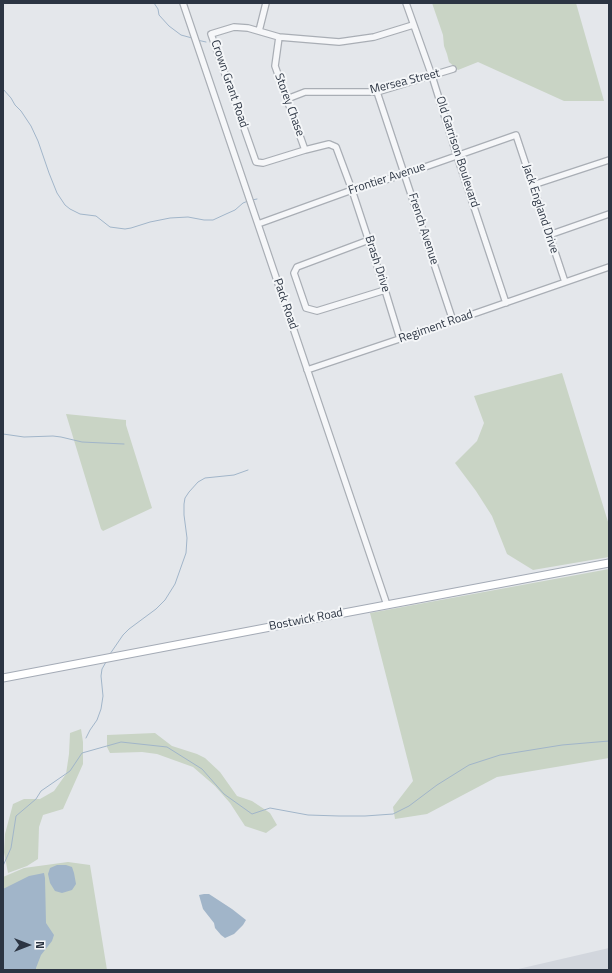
<!DOCTYPE html>
<html>
<head>
<meta charset="utf-8">
<style>
	body { margin:0 }
	#map { position:relative; width:612px; height:973px; overflow:hidden; background:#e4e7eb; font-family:"Titillium Web",sans-serif }
	canvas { display:block }
	.frame { position:absolute; inset:0; border:4px solid #2c3543; pointer-events:none }
	.north { position:absolute; left:8px; top:925px; width:40px; height:40px; -webkit-text-stroke:3px #f4f6f8; paint-order:stroke; rotate:90deg; font-size:11px; font-weight:700; line-height:16px; text-align:center; color:#2c3543 }
	.north::after { content:''; display:block; margin:auto; width:14px; height:18px; background:#2c3543; clip-path:polygon(50% 0,100% 100%,50% 72%,0 100%) }
</style>
</head>
<body>
<div id="map">
<canvas width="612" height="973"></canvas>
<div class="frame"></div>
<div class="north">N</div>
</div>
<script>
const c = document.querySelector('canvas').getContext('2d');
c.lineJoin = 'round';
function fill(path, color) { c.fillStyle = color; c.fill(path, 'evenodd'); }
const poly = rows => new Path2D(rows.map(r => 'M' + r).join(''));
function stroke(path, color, width, dash) { c.strokeStyle = color; c.lineWidth = width; c.lineCap = dash ? 'butt' : 'round'; c.setLineDash(dash || []); c.stroke(path); }
function label(font, color, halo, rows, align = 'center') {
  c.font = font + ' "Titillium Web",sans-serif'; c.lineWidth = 4; c.setLineDash([]); c.textBaseline = 'middle'; c.strokeStyle = halo; c.fillStyle = color; for (const [text, x, y, turn = 0] of rows) {
    c.save(); c.translate(x, y); c.rotate((+turn || 0) * Math.PI / 180); c.textAlign = isNaN(turn) ? turn : align; if (halo) c.strokeText(text, 0, 0); c.fillText(text, 0, 0); c.restore();
  }
}
const built = poly([
	[609,948,609,970,514,970]
]);
const green = poly([
	[432,3,576,3,604,101,564,101,478,62,458,70,449,62,447,54,444,46,443,35],
	[562,373,609,525,609,557,533,570,507,554,492,516,476,491,455,463,477,441,484,423,474,396],
	[66,414,126,420,126,425,152,508,103,531,101,529],
	[609,569,609,758,497,777,427,814,395,819,393,807,413,781,370,613],
	[81,729,83,742,83,764,63,809,43,815,39,827,38,859,27,866,8,873,4,852,5,834,13,804,24,799,40,799,54,791,66,774,69,754,70,733],
	[155,733,172,746,197,754,205,758,220,772,237,796,252,801,270,813,277,825,266,833,245,826,230,803,215,786,193,767,157,754,142,752,110,753,107,747,107,735],
	[68,862,90,865,107,970,3,970,3,877,24,868]
]);
const water = poly([
	[57,865,66,865,72,867,74,873,76,884,72,890,62,893,55,891,50,883,48,874,50,868],
	[44,873,45,878,46,923,54,935,52,941,41,955,36,968,36,970,3,970,3,889,29,876],
	[204,894,209,894,232,909,246,920,243,925,234,934,225,938,221,935,215,928,214,923,203,909,199,895]
]);
const stream = poly([
	[154,3,158,9,159,15,169,26,181,35,192,38],
	[197,40,206,42],
	[3,89,11,98,15,105,21,111,31,126,38,141,49,173,57,193,65,205,70,209,80,214,96,216,110,227,125,229,131,228,150,222,170,218,188,217,204,220,213,220,226,214,235,210,243,203,248,201],
	[252,200,257,199],
	[3,434,24,437,53,436,61,437,82,442,124,444],
	[110,654,123,635,129,629,156,609,165,600,175,584,186,553,187,538,184,515,184,504,185,498,189,492,198,482,205,478,234,475,248,470],
	[86,738,90,730,97,720,101,709,103,696,101,676,102,669,106,662],
	[3,866,11,848,16,816,36,799,41,791,70,771,82,753,121,742,167,747,202,769,224,794,252,814,270,808,308,815,339,816,365,816,393,814,409,806,437,785,469,765,500,755,562,745,609,741]
]);
const minor = poly([
	[183,3,387,605],
	[406,3,432,76,457,156,506,303],
	[259,31,266,3],
	[279,37,275,66,305,150],
	[377,92,453,321],
	[287,99,305,92,377,92,453,69],
	[533,185,609,160],
	[258,224,352,190,405,174,516,135,565,282],
	[549,235,609,214],
	[369,240,297,267,294,273,306,308,317,311,385,290],
	[400,339,385,290,352,190,336,147,329,144,305,150,263,163,256,162,211,34,234,27,248,28,279,37,339,42,374,37,413,25],
	[307,370,453,321,609,267]
]);
const major = poly([
	[3,678,328,616,609,563]
]);
const streetNames = [
	["Mersea Street",405,82,-14],
	["Crown Grant Road",229,84,71],
	["Storey Chase",289,105,70],
	["Old Garrison Boulevard",457,152,72],
	["Frontier Avenue",387,179,-18],
	["Jack England Drive",540,209,72],
	["French Avenue",423,229,72],
	["Brash Drive",377,264,72],
	["Pack Road",285,304,71],
	["Regiment Road",436,327,-19],
	["Bostwick Road",306,620,-11]
];
fill(built, '#d2d6dd');
fill(green, '#c9d4c5');
fill(water, '#a1b5c9');
stroke(stream, '#a1b5c9', 1);
stroke(minor, '#a9aeb5', 8);
stroke(major, '#a4abb6', 9);
stroke(minor, '#f6f7f9', 5.5);
stroke(major, '#fff', 7);
label('12px', '#2c3543', '#f4f6f8', streetNames);
</script>
</body>
</html>
